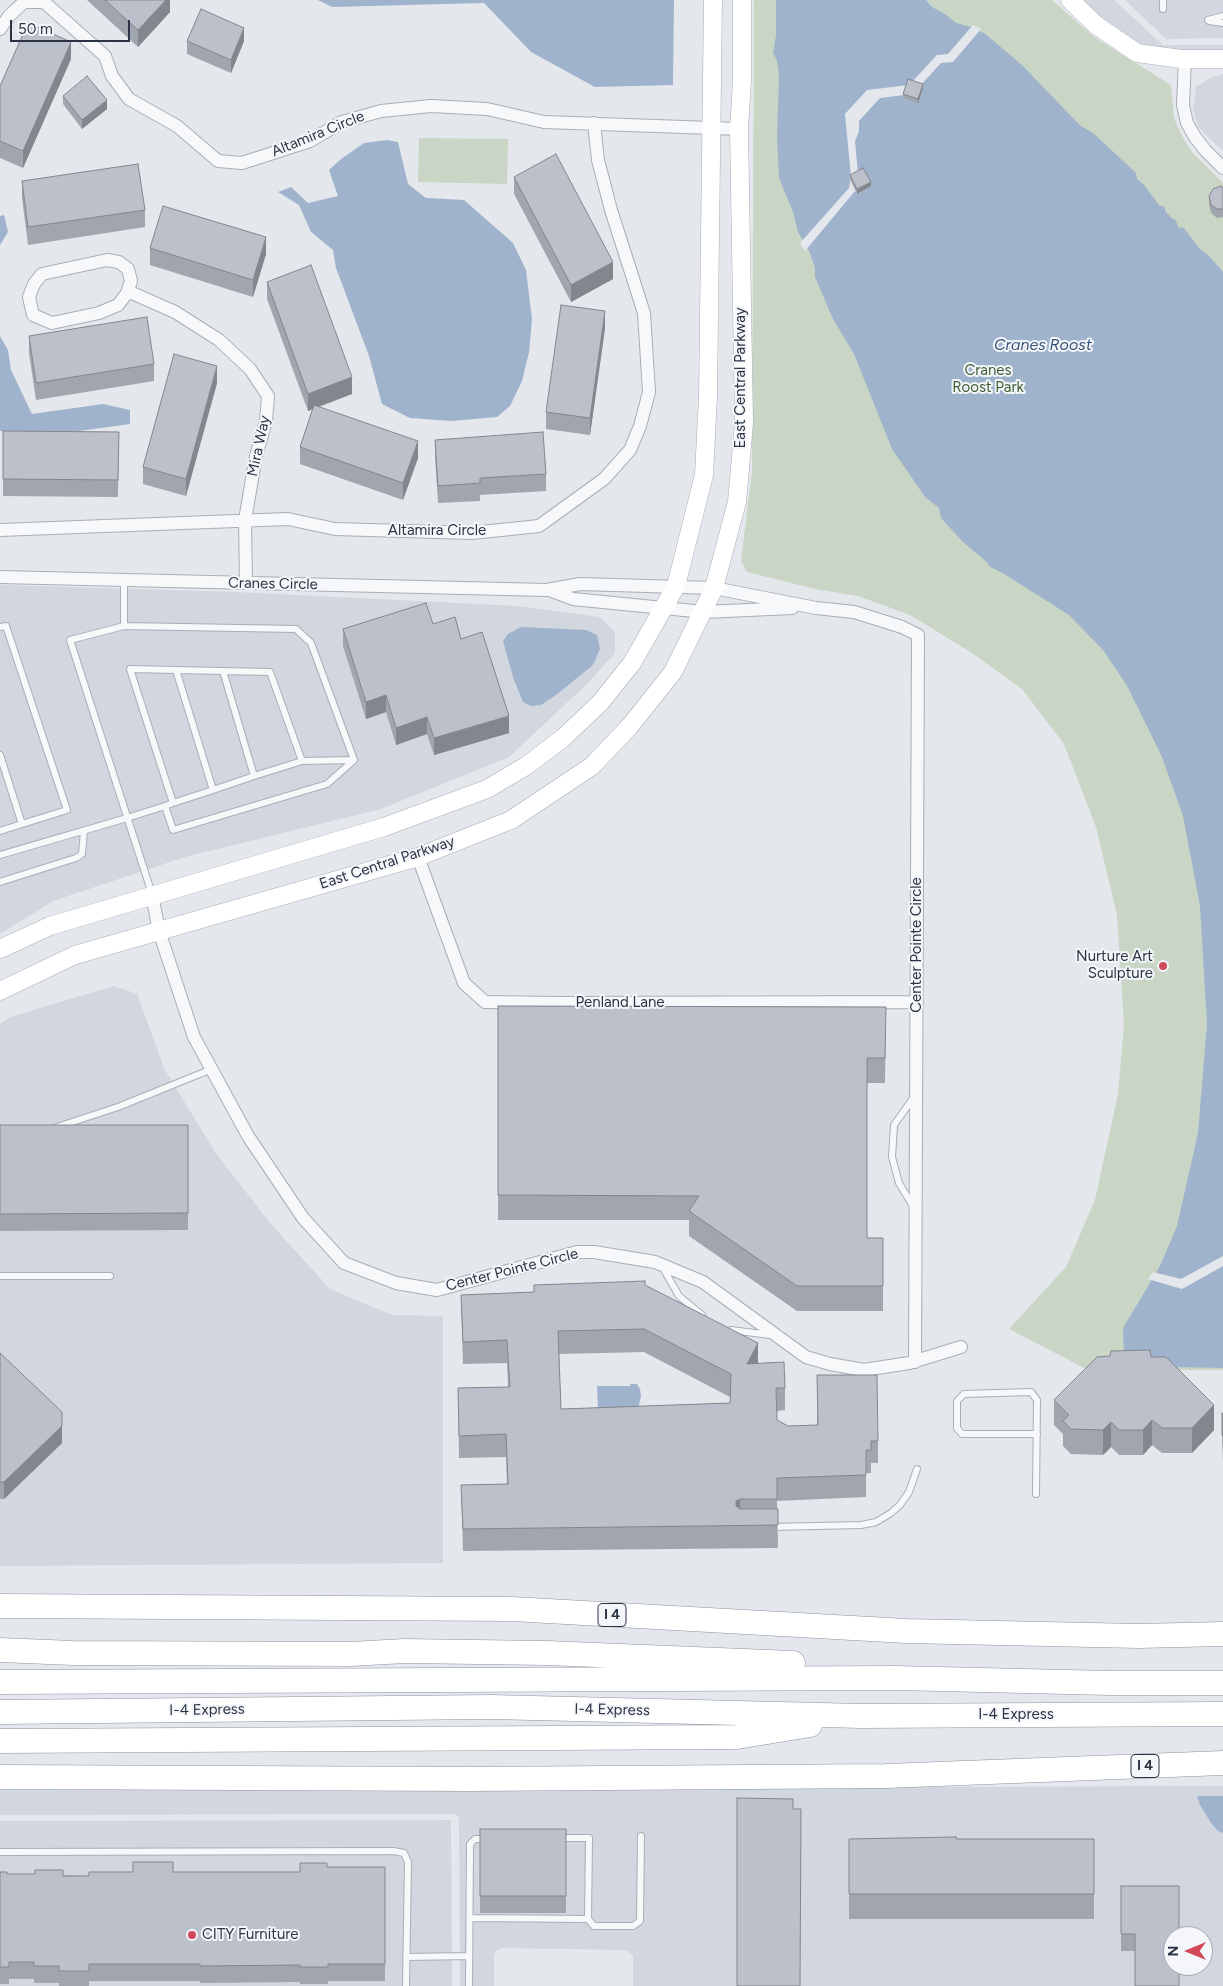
<!DOCTYPE html>
<html>
<head>
<meta charset="utf-8">
<style>
	body { margin:0 }
	#map { position:relative; width:1223px; height:1986px; overflow:hidden; background:#e4e7ec; font-family:Figtree,sans-serif }
	canvas { display:block }
	.north { position:absolute; left:1163px; top:1926px; width:50px; height:50px; box-sizing:border-box; background:#f4f6f9; border:1px solid #a4a8b1; border-radius:50%; rotate:270deg; font-size:14px; font-weight:700; line-height:20px; text-align:center; color:#2b3445 }
	.north::after { content:''; display:block; margin:auto; width:18px; height:22px; background:#d1495b; clip-path:polygon(50% 0,100% 100%,50% 72%,0 100%) }
	.scale { position:absolute; left:10px; top:20px; width:120px; height:22px; box-sizing:border-box; border:2px solid #2b3445; border-top:0; padding-left:6px; font-size:15px; line-height:18px; white-space:nowrap; color:#2b3445; -webkit-text-stroke:4px #f4f6f9; paint-order:stroke }
</style>
</head>
<body>
<div id="map">
<canvas width="1223" height="1986"></canvas>
<div class="north">N</div>
<div class="scale">50 m</div>
</div>
<script>
const c = document.querySelector('canvas').getContext('2d');
c.lineJoin = 'round';
function fill(path, color) { c.fillStyle = color; c.fill(path, 'evenodd'); }
const poly = rows => new Path2D(rows.map(r => 'M' + r).join(''));
function stroke(path, color, width, dash) { c.strokeStyle = color; c.lineWidth = width; c.lineCap = dash ? 'butt' : 'round'; c.setLineDash(dash || []); c.stroke(path); }
function label(font, color, halo, rows, align = 'center') {
  c.font = font + ' Figtree,sans-serif'; c.lineWidth = 4; c.setLineDash([]); c.textBaseline = 'middle'; c.strokeStyle = halo; c.fillStyle = color; for (const [text, x, y, turn = 0] of rows) {
    c.save(); c.translate(x, y); c.rotate((+turn || 0) * Math.PI / 180); c.textAlign = isNaN(turn) ? turn : align; if (halo) c.strokeText(text, 0, 0); c.fillText(text, 0, 0); c.restore();
  }
}
const built = poly([
	[1082,0,1114,0,1163,45,1223,45,1223,51,1185,51,1141,45,1102,19],
	[1125,0,1223,0,1223,38,1166,39],
	[1223,74,1223,151,1198,127,1193,110,1196,87,1212,77],
	[0,585,236,592,518,606,600,617,615,632,615,653,587,684,509,757,381,809,185,857,53,901,0,934],
	[114,986,137,994,165,1070,215,1152,270,1223,330,1289,392,1315,443,1316,443,1563,0,1566,0,1024,10,1017],
	[1223,1786,1223,1986,633,1986,633,1955,626,1950,503,1948,496,1951,494,1955,494,1986,460,1986,459,1818,456,1814,0,1815,0,1790],
	[1173,1936,1203,1936,1203,1966,1173,1966],
	[451,1820,452,1986,0,1986,0,1821]
]);
const green = poly([
	[754,0,1052,0,1094,37,1171,85,1174,118,1182,136,1192,152,1223,183,1223,1370,1088,1370,1009,1329,1066,1267,1095,1200,1118,1094,1124,1025,1117,915,1096,827,1064,744,1022,689,972,653,910,615,858,596,815,589,747,572,741,561,752,471],
	[419,138,508,139,507,184,418,182]
]);
const water = poly([
	[318,0,674,0,673,85,595,87,531,52,484,3,332,7],
	[776,0,926,0,932,7,945,14,956,23,971,27,984,33,1022,65,1071,116,1081,126,1093,133,1136,173,1137,179,1144,185,1159,205,1165,207,1165,211,1173,219,1175,219,1179,228,1183,227,1200,249,1210,257,1223,272,1223,1368,1171,1367,1124,1352,1123,1328,1160,1266,1177,1226,1198,1133,1207,1024,1200,906,1183,816,1162,757,1143,718,1126,684,1103,650,1069,615,1004,574,989,566,988,563,963,542,941,518,939,508,925,497,892,449,854,354,833,319,815,277,815,268,810,253,798,232,793,212,779,178,777,137,779,76,777,60,773,53,776,36],
	[387,140,398,142,408,184,426,198,464,200,513,243,526,270,532,319,529,352,522,381,510,406,497,417,451,421,410,418,382,404,369,356,336,268,333,250,311,232,299,205,278,192,291,187,308,203,338,196,329,170,341,159,364,143],
	[4,215,8,232,0,245,0,216],
	[0,336,8,350,11,370,32,414,103,404,130,410,130,424,79,431,0,431],
	[521,627,586,630,597,635,600,649,593,665,556,695,541,705,531,706,523,702,514,680,503,641,508,634],
	[630,1384,637,1384,640,1389,641,1396,638,1409,598,1409,597,1386,630,1386],
	[1197,1796,1223,1796,1223,1833,1218,1831,1211,1823,1200,1805]
]);
const pier = poly([
	[973,25,981,29,953,62,941,63,919,87,923,88,918,104,903,99,904,95,880,98,859,121,859,131,855,141,858,174,863,172,871,186,857,194,855,191,805,251,800,243,849,188,851,177,845,114,867,90,909,85,937,55,948,54],
	[1223,1256,1223,1266,1182,1289,1148,1279,1153,1272,1181,1279]
]);
const lane = poly([
	[1163,9,1163,0],
	[1208,20,1223,16],
	[1209,21,1223,23],
	[124,580,124,626,70,640,152,894],
	[124,626,296,629,311,643,354,760,302,761],
	[0,627,6,626,67,810,0,831],
	[176,670,213,790],
	[223,671,254,776],
	[0,755,22,824],
	[165,806,173,830,327,784,354,760],
	[0,855,127,818,165,806,173,803,213,790,254,776,302,761,270,672,130,669,173,803],
	[0,882,76,858,82,854,84,831],
	[54,1128,118,1107,212,1069],
	[914,1208,899,1183,892,1157,894,1125,914,1097],
	[663,1268,679,1296,702,1315],
	[0,1276,110,1276],
	[731,1330,770,1335],
	[1036,1494,1037,1400,1031,1392,964,1394,957,1401,957,1428,962,1434,1037,1434],
	[770,1527,861,1525,876,1522,891,1513,900,1505,909,1492,917,1469],
	[557,1838,589,1838,588,1919,594,1926,633,1926,640,1921,641,1836],
	[0,1852,393,1851,404,1853,408,1862,406,1986],
	[470,1918,588,1919],
	[406,1957,469,1956],
	[469,1986,470,1844,475,1839,487,1839]
]);
const street = poly([
	[0,29,9,16,24,2,44,2,105,56,112,76,129,99,177,126,218,161,242,163,310,141,342,122,381,111,431,106,487,109,544,122,739,129],
	[1185,59,1183,105,1187,123,1195,137,1205,150,1223,168],
	[107,260,119,262,128,269,131,281,127,293,118,305,99,313,52,323,33,315,29,297,34,284,42,274,107,260],
	[127,293,132,293,175,312,219,340,250,369,268,396,266,421,256,456,245,520,246,583],
	[0,530,288,519,335,529,472,533,539,526,604,479,630,450,640,426,649,392,644,313,611,210,598,160,594,123],
	[0,577,547,590,580,584,714,588,816,608,854,612,902,627,918,635,915,1362],
	[549,590,573,599,704,612,792,608],
	[418,857,464,983,485,1002,559,1003,917,1002],
	[152,895,159,931,194,1037,248,1136,303,1218,344,1263,396,1283,437,1290,577,1252,594,1252,655,1262,703,1282,806,1357,830,1364,864,1370,909,1363,961,1347]
]);
const secondary = poly([
	[1070,0,1096,25,1137,53,1181,59,1223,59],
	[0,949,50,926,384,827,487,789,526,766,563,738,600,703,632,663,676,586,704,475,708,396,713,0],
	[0,991,75,955,418,857,511,820,592,766,630,726,673,672,714,588,737,502,744,423,739,129,742,81,742,0]
]);
const highway = poly([
	[0,1606,512,1609,906,1631,1139,1636,1223,1634],
	[0,1650,73,1653,350,1654,405,1651,547,1653,793,1663],
	[0,1682,896,1678,1110,1683,1223,1683],
	[0,1712,491,1707,862,1716,1223,1714],
	[0,1741,737,1737,810,1725],
	[0,1777,469,1779,886,1776,1223,1763]
]);
const wall = poly([
	[87,0,170,0,170,12,138,47],
	[187,41,244,41,231,73,187,54],
	[71,59,23,168,0,158,0,86],
	[923,88,918,104,903,99,903,94],
	[63,96,107,109,82,129,63,104],
	[850,175,871,186,857,194,850,179],
	[514,177,613,279,571,302,514,194],
	[22,181,145,210,145,227,28,245,22,198],
	[1223,188,1223,217,1217,218,1211,213,1209,204,1209,196],
	[150,248,266,254,253,297,150,265],
	[267,282,352,394,319,406,418,458,403,500,300,464,300,447,313,409,308,411,267,299],
	[605,328,590,435,546,429,546,412],
	[29,336,154,364,154,381,36,400,29,353],
	[217,383,186,496,143,484,143,467],
	[3,431,119,432,118,497,3,496],
	[435,440,546,474,546,491,480,495,480,501,438,503,435,457],
	[433,624,461,639,509,733,434,755,427,734,396,745,386,712,366,719,343,646,343,629],
	[498,1006,886,1007,885,1083,867,1083,867,1238,883,1238,883,1311,797,1311,689,1236,689,1220,498,1220],
	[0,1125,188,1125,188,1230,0,1231],
	[645,1285,758,1363,785,1388,785,1410,777,1411,777,1420,788,1426,817,1425,817,1375,878,1441,878,1463,871,1463,871,1473,866,1473,866,1497,777,1501,778,1548,463,1551,461,1485,507,1484,506,1457,459,1458,458,1388,508,1387,507,1363,463,1364,461,1295,534,1292],
	[644,1352,730,1397,730,1403,561,1409,559,1354],
	[0,1353,62,1443,4,1499,0,1499],
	[1151,1357,1214,1430,1192,1453,1162,1453,1152,1445,1143,1455,1119,1455,1111,1447,1103,1455,1071,1454,1063,1446,1063,1434,1054,1425,1054,1400],
	[1222,1413,1223,1414,1223,1461,1222,1438],
	[480,1829,566,1829,566,1913,480,1913],
	[849,1839,1094,1839,1094,1919,849,1919],
	[327,1867,385,1867,385,1981,328,1981,328,1984,300,1984,300,1982,200,1983,200,1981,89,1981,89,1986,59,1986,59,1983,34,1983,34,1979,9,1979,9,1984,0,1984,0,1872,7,1874,89,1876,173,1872,300,1872],
	[1121,1886,1179,1886,1135,1951,1121,1951]
]);
const shadedWall = poly([
	[166,0,170,0,170,12,138,47,138,30],
	[244,28,244,41,231,73,231,60],
	[71,42,71,59,23,168,23,151],
	[923,84,923,88,918,104,918,99],
	[107,100,107,109,82,129,82,120],
	[871,182,871,186,857,194,857,189],
	[266,237,266,254,253,297,253,280],
	[613,262,613,279,571,302,571,285],
	[605,311,605,328,590,435,590,418],
	[217,366,217,383,186,496,186,479],
	[352,377,352,394,308,411,308,394],
	[418,441,418,458,403,500,403,483],
	[386,695,386,712,366,719,366,702],
	[509,716,509,733,434,755,434,738],
	[427,717,427,734,396,745,396,728],
	[758,1343,758,1365,747,1364],
	[1214,1405,1214,1430,1192,1453,1192,1428],
	[1152,1420,1152,1445,1143,1455,1143,1430],
	[1111,1422,1111,1447,1103,1455,1103,1430],
	[62,1426,62,1443,4,1499,4,1482],
	[740,1499,740,1522,736,1524,736,1529,736,1501]
]);
const building = poly([
	[105,0,166,0,138,30,105,0],
	[201,9,244,28,231,60,187,41,201,9],
	[28,23,71,42,23,151,0,141,0,86,28,23],
	[87,76,107,100,82,120,63,96,87,76],
	[908,79,923,84,918,99,903,94,908,79],
	[556,154,613,262,571,285,514,177,556,154],
	[138,164,145,210,28,227,22,181,138,164],
	[863,168,871,182,857,189,850,175,863,168],
	[1221,186,1223,188,1223,209,1217,209,1211,205,1209,196,1213,189,1221,186],
	[163,206,266,237,253,280,150,248,163,206],
	[311,265,352,377,308,394,267,282,311,265],
	[561,305,605,311,590,418,546,412,561,305],
	[147,317,154,364,36,383,29,336,147,317],
	[174,354,217,366,186,479,143,467,174,354],
	[314,405,418,441,403,483,300,447,314,405],
	[3,431,119,432,118,480,3,479,3,431],
	[543,432,546,474,480,478,480,483,438,486,435,440,543,432],
	[426,603,433,624,455,617,461,639,482,632,509,716,434,738,427,717,396,728,386,695,366,702,343,629,426,603],
	[498,1006,886,1007,885,1058,867,1058,867,1238,883,1238,883,1286,797,1286,689,1211,699,1196,498,1195,498,1006],
	[0,1125,188,1125,188,1213,0,1214,0,1125],
	[645,1281,645,1285,758,1343,747,1364,784,1362,785,1388,776,1388,777,1420,788,1426,818,1425,817,1375,877,1375,878,1441,871,1441,871,1450,866,1450,866,1475,777,1478,777,1499,740,1499,736,1501,736,1506,740,1509,778,1509,778,1525,463,1529,461,1485,508,1484,506,1434,459,1436,458,1388,510,1387,507,1340,463,1342,461,1295,534,1292,534,1285,645,1281],
	[644,1329,731,1374,730,1403,561,1409,558,1331,644,1329],
	[1150,1350,1151,1357,1166,1357,1214,1405,1192,1428,1162,1428,1152,1420,1143,1430,1119,1430,1111,1422,1103,1430,1071,1429,1063,1421,1069,1415,1054,1400,1097,1357,1110,1356,1111,1351,1150,1350],
	[0,1353,62,1412,62,1426,4,1482,0,1482,0,1353],
	[1222,1413,1223,1414,1223,1436,1222,1435,1222,1413],
	[737,1798,793,1799,793,1809,801,1809,800,1986,737,1986,737,1798],
	[480,1829,566,1829,566,1896,480,1896,480,1829],
	[956,1837,956,1839,1094,1839,1094,1894,849,1894,849,1839,956,1837],
	[133,1862,173,1862,173,1872,300,1872,300,1863,327,1863,327,1867,385,1867,385,1964,328,1964,328,1967,300,1967,300,1965,200,1966,200,1964,89,1964,89,1971,59,1971,59,1966,34,1966,34,1962,9,1962,9,1967,0,1967,0,1872,7,1872,7,1874,35,1874,35,1870,63,1870,63,1876,89,1876,89,1872,133,1872,133,1862],
	[1121,1886,1179,1886,1179,1936,1173,1936,1173,1966,1179,1966,1179,1986,1135,1986,1135,1934,1121,1934,1121,1886]
]);
const markers = [
	[1163,966,5,"#d1495b"],
	[192,1935,5,"#d1495b"]
];
const shields = [
	[612,1615,28],
	[1145,1766,28]
];
const shieldNames = [
	["I 4",612,1615],
	["I 4",1145,1766]
];
const streetNames = [
	["Altamira Circle",318,134,-22],
	["East Central Parkway",741,378,-90],
	["Mira Way",259,446,-78],
	["Altamira Circle",437,531],
	["Cranes Circle",273,584,1],
	["East Central Parkway",387,863,-18],
	["Center Pointe Circle",917,945,-90],
	["Penland Lane",620,1003],
	["Center Pointe Circle",512,1270,-14],
	["I-4 Express",207,1710,-1],
	["I-4 Express",612,1710,1],
	["I-4 Express",1016,1715]
];
const parkNames = [
	["Cranes",988,371],
	["Roost Park",988,388]
];
const poiNames = [
	["Nurture Art",1153,957],
	["Sculpture",1153,974],
	["CITY Furniture",202,1935,"left"]
];
const waterNames = [
	["Cranes Roost",1043,345]
];
fill(built, '#d2d6de');
fill(green, '#c9d6c5');
fill(water, '#9fb4cc');
fill(pier, '#e4e7ec');
stroke(lane, '#a9aeb7', 8);
stroke(street, '#a9aeb7', 14);
stroke(secondary, '#a9aeb7', 19);
stroke(highway, '#8b94a3', 25);
stroke(lane, '#f7f8fa', 6);
stroke(street, '#f7f8fa', 12);
stroke(secondary, '#fff', 18);
stroke(highway, '#fff', 24);
fill(wall, '#a1a5ae');
fill(shadedWall, '#83868d');
fill(building, '#bbc0ca');
stroke(building, '#83868d', 1);
for (const [x, y, r, color] of markers) { const dot = new Path2D(); dot.arc(x, y, r, 0, 2 * Math.PI); c.fillStyle = color; c.fill(dot); stroke(dot, '#f4f6f9', 2); }
for (const [x, y, w] of shields) { const box = new Path2D(); box.roundRect(x - w / 2, y - 11.5, w, 23, 4); c.fillStyle = '#f4f6f9'; c.fill(box); stroke(box, '#2b3445', 1); }
label('bold 14px', '#2b3445', null, shieldNames);
label('15px', '#2b3445', '#f4f6f9', streetNames);
label('15px', '#3f6138', '#f4f6f9', parkNames);
label('15px', '#2b3445', '#f4f6f9', poiNames, 'right');
label('italic 16px', '#34527a', '#f4f6f9', waterNames);
</script>
</body>
</html>
